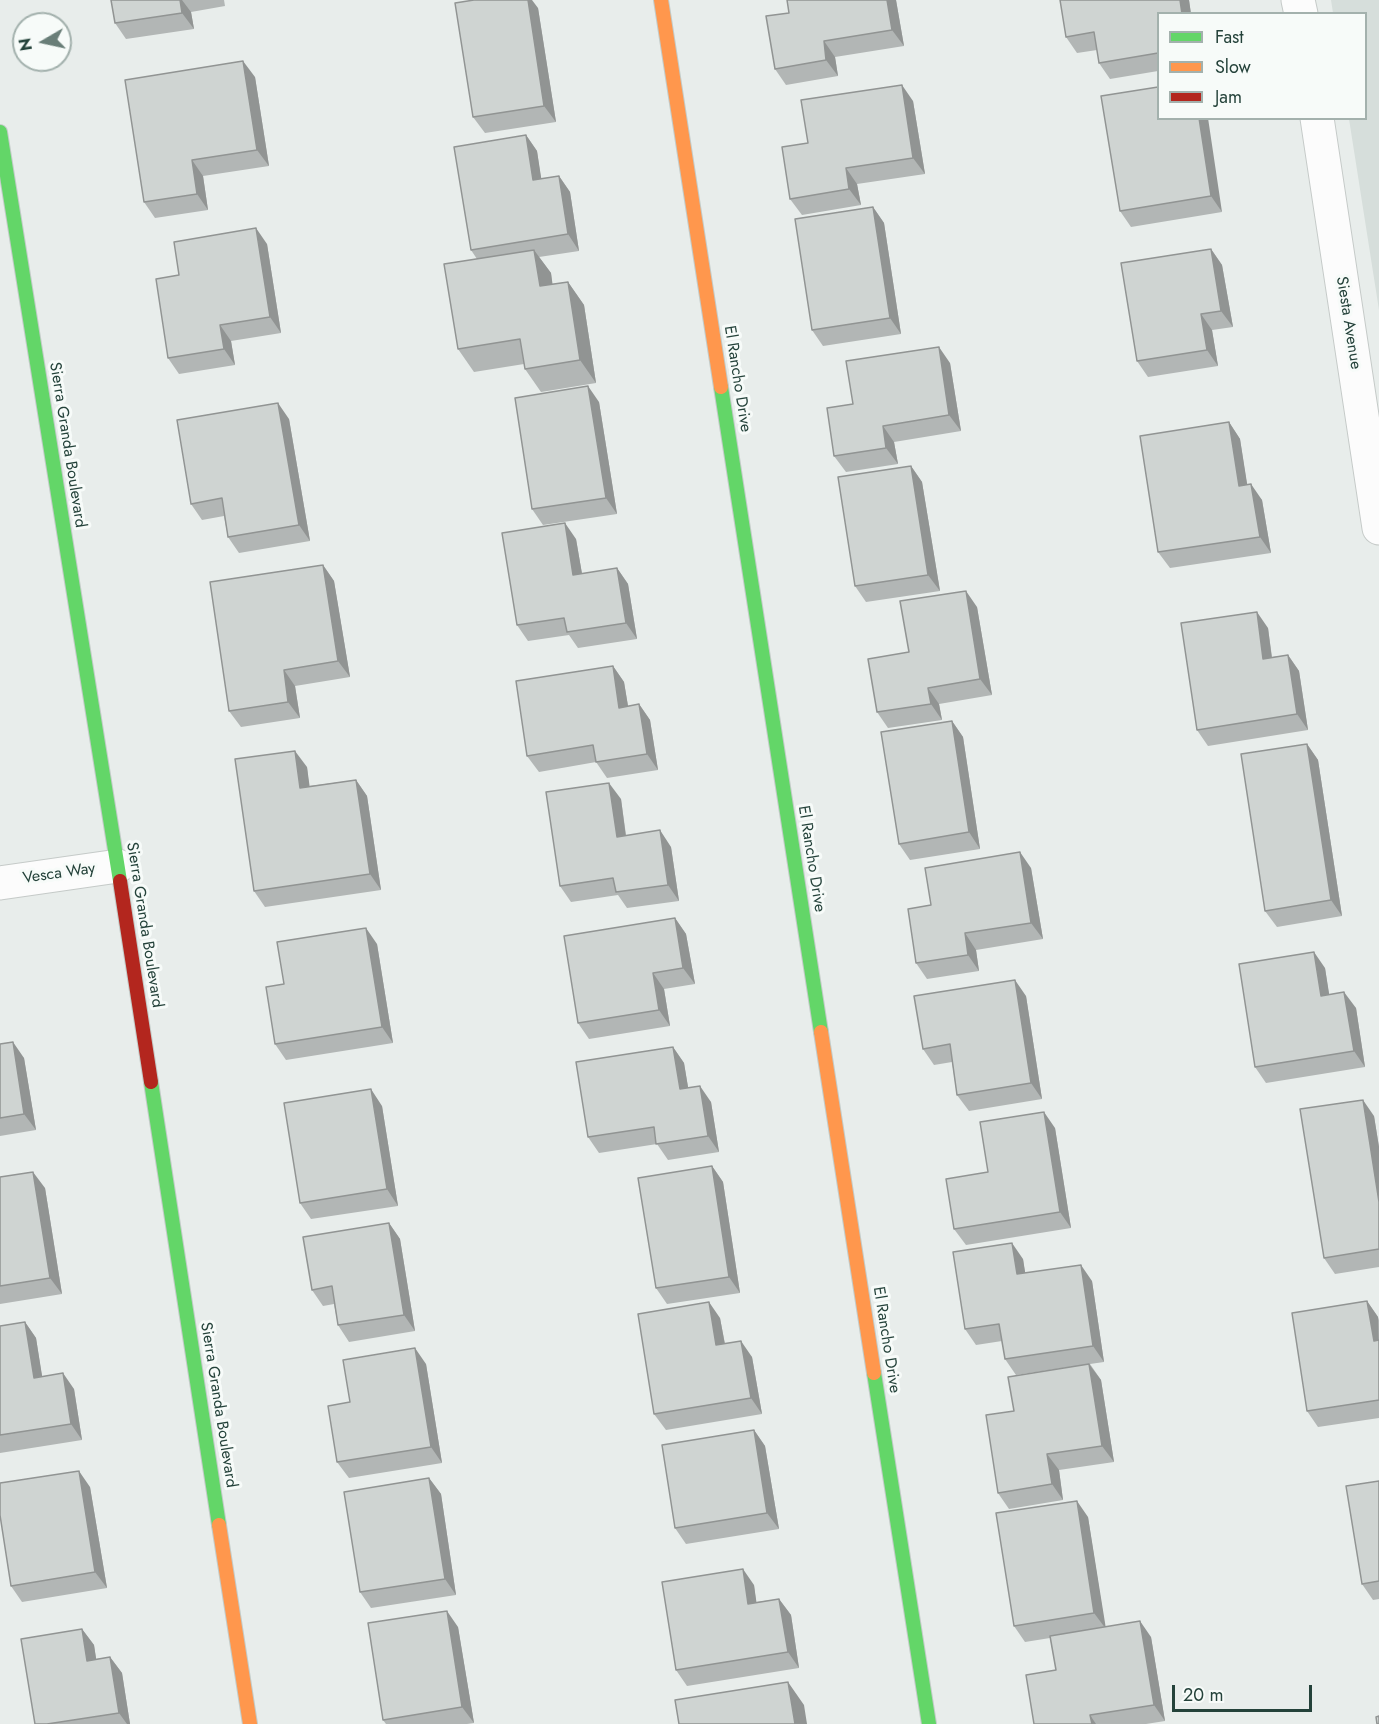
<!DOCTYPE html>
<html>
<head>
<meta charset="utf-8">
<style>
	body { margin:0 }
	#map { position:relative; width:1379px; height:1724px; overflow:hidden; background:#e8edeb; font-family:Jost,sans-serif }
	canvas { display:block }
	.legend { position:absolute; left:1157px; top:12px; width:210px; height:108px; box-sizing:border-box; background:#f7fbf9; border:2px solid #a3b1ad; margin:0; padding:8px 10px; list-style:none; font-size:18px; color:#24423a }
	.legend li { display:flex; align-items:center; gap:12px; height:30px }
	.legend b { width:30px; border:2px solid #a3b1ad }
	.north { position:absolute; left:12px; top:12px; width:60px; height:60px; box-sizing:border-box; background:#f7fbf9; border:2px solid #a3b1ad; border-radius:50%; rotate:261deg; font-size:16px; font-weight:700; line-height:24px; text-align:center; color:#24423a }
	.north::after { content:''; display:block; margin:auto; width:21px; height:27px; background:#697e78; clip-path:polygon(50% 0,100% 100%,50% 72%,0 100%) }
	.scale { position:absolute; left:1172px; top:1685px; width:140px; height:27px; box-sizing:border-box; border:3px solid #24423a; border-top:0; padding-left:8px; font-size:18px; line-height:21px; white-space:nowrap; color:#24423a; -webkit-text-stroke:4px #f7fbf9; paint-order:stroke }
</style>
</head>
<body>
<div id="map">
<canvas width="1379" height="1724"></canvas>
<ul class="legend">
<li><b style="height:8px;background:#63d668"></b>Fast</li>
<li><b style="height:8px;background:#ff974d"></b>Slow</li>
<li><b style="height:8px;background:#b3261e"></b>Jam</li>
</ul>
<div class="north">N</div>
<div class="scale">20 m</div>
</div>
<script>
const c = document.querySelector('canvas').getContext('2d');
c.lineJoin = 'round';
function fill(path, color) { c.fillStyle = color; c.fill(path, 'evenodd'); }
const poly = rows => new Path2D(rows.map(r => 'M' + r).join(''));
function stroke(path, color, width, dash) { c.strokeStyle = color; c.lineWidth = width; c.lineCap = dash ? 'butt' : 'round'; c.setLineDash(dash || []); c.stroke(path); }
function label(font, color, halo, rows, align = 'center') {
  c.font = font + ' Jost,sans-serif'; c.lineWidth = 6; c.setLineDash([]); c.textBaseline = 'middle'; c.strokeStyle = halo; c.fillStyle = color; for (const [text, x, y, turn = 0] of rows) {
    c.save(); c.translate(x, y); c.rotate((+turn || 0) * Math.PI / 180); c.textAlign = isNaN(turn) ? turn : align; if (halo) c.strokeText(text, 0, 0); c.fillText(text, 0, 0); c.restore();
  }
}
const built = poly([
	[1331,0,1379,0,1379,310,1349,119,1366,118,1366,14,1333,13]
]);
const street = poly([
	[1298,0,1301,14],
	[1317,118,1379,528],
	[0,883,118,866]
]);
const fast = poly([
	[0,132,120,881],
	[721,387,821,1032],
	[151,1082,219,1525],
	[874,1373,929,1724]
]);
const slow = poly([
	[661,0,721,387],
	[821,1032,874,1373],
	[219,1525,250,1724]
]);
const jam = poly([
	[120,881,151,1082]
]);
const wall = poly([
	[111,0,224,0,225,6,191,12,194,29,126,39,115,23],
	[787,0,896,0,904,46,835,57,838,76,786,85,775,69,789,13],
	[1060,0,1189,0,1191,14,1158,14,1158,71,1110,79,1099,63,1097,50,1077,53,1066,37],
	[538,8,556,122,485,133,473,117],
	[255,77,269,166,203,176,208,210,155,218,144,202],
	[1158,87,1222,212,1131,227,1120,211],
	[913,101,925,174,857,184,861,205,802,215,790,199,808,143],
	[526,135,537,151,541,179,559,176,570,192,579,251,539,257,551,273,552,284,568,282,584,305,596,383,541,392,525,369,524,364,474,372,458,349,477,259,471,250],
	[873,207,884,223,901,334,823,346,812,330],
	[267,244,281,333,231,341,235,365,179,374,168,358,179,275],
	[1211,249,1222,265,1233,327,1212,330,1218,366,1148,377,1137,361],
	[950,363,961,431,894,442,898,464,846,472,834,456,853,404],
	[599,402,617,514,543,525,532,509],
	[289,419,310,541,239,553,228,537,224,516,202,520,191,504],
	[1229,422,1240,439,1247,485,1262,500,1271,553,1170,568,1158,552],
	[911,466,922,482,940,591,866,602,855,586],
	[576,539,582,574,617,568,628,584,637,639,578,648,569,635,528,641,517,625],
	[323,565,334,581,350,677,295,686,300,718,241,727,229,711],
	[977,607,992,695,939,704,942,720,888,728,877,712,909,652],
	[1268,628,1272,657,1288,655,1299,671,1308,730,1208,746,1197,730],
	[613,666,624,682,628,706,639,704,650,720,658,770,607,778,596,762,539,772,527,756],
	[952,721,963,737,980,849,910,860,899,844],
	[1307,744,1318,760,1342,916,1277,927,1265,911],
	[307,767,309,786,356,780,367,796,381,890,265,907,254,891],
	[621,799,626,835,671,847,679,901,627,908,618,895,571,902,560,886],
	[1031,868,1043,939,976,950,979,971,927,979,916,963,931,905],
	[675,918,686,934,695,984,664,989,670,1026,589,1039,578,1023],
	[377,944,393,1043,286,1060,275,1044,284,984],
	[1325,968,1329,995,1356,1008,1365,1067,1266,1083,1255,1067],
	[1026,996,1042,1099,969,1111,957,1095,952,1062,934,1065,923,1049],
	[0,1044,24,1058,36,1130,0,1136],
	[673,1047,684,1063,688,1087,711,1102,719,1152,668,1160,657,1144,599,1153,588,1137],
	[382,1106,398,1206,311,1219,300,1203],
	[1374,1116,1379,1147,1379,1267,1335,1274,1324,1258],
	[1055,1128,1071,1228,966,1245,954,1229,988,1172],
	[712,1166,723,1182,740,1293,667,1304,656,1288],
	[0,1177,45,1188,62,1294,0,1304],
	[389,1223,400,1239,415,1331,349,1342,338,1325,334,1304,323,1306,312,1290],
	[1023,1259,1025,1273,1092,1281,1104,1362,1090,1364,1101,1380,1114,1462,1059,1470,1063,1500,1009,1509,998,1493,1014,1411,1083,1365,1016,1375,1005,1359,1002,1341,976,1345,965,1329],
	[1367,1301,1378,1317,1379,1320,1379,1418,1318,1427,1307,1411],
	[720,1318,725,1344,752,1357,762,1414,666,1430,654,1414],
	[25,1322,36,1338,42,1377,74,1389,82,1440,0,1453,0,1326],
	[426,1364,442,1463,349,1478,337,1462,350,1402],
	[754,1430,765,1446,779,1529,686,1544,675,1528],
	[429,1478,441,1494,456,1595,371,1608,360,1592],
	[1379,1481,1379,1599,1373,1600,1362,1584],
	[90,1487,107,1588,22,1602,11,1586],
	[1088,1517,1105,1627,1151,1637,1165,1721,1146,1724,1034,1724,1056,1670,1050,1638,1025,1642,1014,1626],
	[754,1585,756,1602,779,1599,791,1615,799,1668,687,1686,676,1670],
	[458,1627,474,1723,467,1724,386,1724,383,1720],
	[82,1629,94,1645,96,1659,110,1657,122,1673,130,1724,35,1724]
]);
const shadedWall = poly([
	[180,0,182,0,191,12,194,29,182,13],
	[528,0,532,0,538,8,556,122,544,106],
	[887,0,896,0,904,46,892,30],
	[1180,0,1189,0,1191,14,1182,14],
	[824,41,835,57,838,76,826,60],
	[243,61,255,77,269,166,257,150],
	[902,85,913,101,925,174,913,158],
	[1199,118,1208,118,1222,212,1211,196],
	[526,135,537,151,544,196,533,180],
	[192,160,203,176,208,210,197,194],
	[846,168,857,184,861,205,849,189],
	[559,176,570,192,579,251,568,234],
	[873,207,884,223,901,334,890,318],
	[256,228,267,244,281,333,270,317],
	[1211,249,1222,265,1233,327,1221,311],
	[534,250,551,273,556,309,540,286],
	[568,282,584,305,596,383,580,360],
	[1201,314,1212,330,1218,366,1207,350],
	[220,325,231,341,235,365,224,349],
	[939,347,950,363,961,431,949,415],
	[588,386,599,402,617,514,606,498],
	[278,403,289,419,310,541,299,525],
	[1229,422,1240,439,1250,502,1239,486],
	[883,426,894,442,898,464,886,448],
	[911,466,922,482,940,591,928,575],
	[1251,484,1262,500,1271,553,1260,537],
	[565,523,576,539,585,591,573,575],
	[323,565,334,581,350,677,338,661],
	[617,568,628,584,637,639,626,623],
	[966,591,977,607,992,695,980,679],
	[1257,612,1268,628,1274,675,1263,659],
	[1288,655,1299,671,1308,730,1297,714],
	[613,666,624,682,631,724,619,708],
	[284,670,295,686,300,718,288,702],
	[928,688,939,704,942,720,931,704],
	[639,704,650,720,658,770,647,754],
	[952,721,963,737,980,849,969,832],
	[1307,744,1318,760,1342,916,1331,900],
	[295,751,307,767,312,804,300,788],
	[356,780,367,796,381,890,370,874],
	[609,783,621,799,628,853,617,837],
	[660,830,671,847,679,901,668,885],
	[1020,852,1031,868,1043,939,1031,923],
	[675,918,686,934,695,984,683,968],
	[366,928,377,944,393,1043,382,1027],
	[965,933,976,950,979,971,968,955],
	[1314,952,1325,968,1332,1012,1321,996],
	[653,973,664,989,670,1026,659,1010],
	[1015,980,1026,996,1042,1099,1031,1083],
	[1344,992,1356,1008,1365,1067,1354,1051],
	[13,1042,24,1058,36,1130,24,1114],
	[673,1047,684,1063,691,1105,680,1089],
	[700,1086,711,1102,719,1152,708,1136],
	[371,1089,382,1106,398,1206,387,1189],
	[1363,1100,1374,1116,1379,1147,1379,1202],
	[1044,1112,1055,1128,1071,1228,1060,1212],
	[712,1166,723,1182,740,1293,729,1277],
	[33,1172,45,1188,62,1294,50,1278],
	[389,1223,400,1239,415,1331,404,1315],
	[1012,1243,1023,1259,1028,1290,1017,1274],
	[1081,1265,1092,1281,1104,1362,1093,1346],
	[1367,1301,1378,1317,1379,1348,1374,1341],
	[709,1302,720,1318,728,1361,716,1345],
	[25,1322,36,1338,45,1394,34,1378],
	[741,1341,752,1357,762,1414,751,1398],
	[415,1348,426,1364,442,1463,431,1447],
	[1089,1364,1101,1380,1114,1462,1102,1446],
	[63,1373,74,1389,82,1440,71,1424],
	[754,1430,765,1446,779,1529,767,1513],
	[1047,1454,1059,1470,1063,1500,1052,1484],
	[79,1471,90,1487,107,1588,95,1572],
	[429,1478,441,1494,456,1595,445,1579],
	[1077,1501,1088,1517,1106,1629,1094,1613],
	[743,1569,754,1585,759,1620,748,1604],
	[779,1599,791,1615,799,1668,788,1652],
	[447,1611,458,1627,474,1723,462,1707],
	[1140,1621,1151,1637,1165,1721,1154,1705],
	[82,1629,94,1645,99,1677,87,1661],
	[110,1657,122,1673,130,1724,127,1724,119,1713],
	[788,1682,804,1705,807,1724,795,1724],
	[1090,1715,1096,1724,1092,1724]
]);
const building = poly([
	[111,0,180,0,182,13,115,23,111,0],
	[474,0,528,0,544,106,473,117,455,3,474,0],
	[787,0,887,0,892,30,824,41,826,60,775,69,766,16,789,13,787,0],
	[1060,0,1180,0,1182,14,1158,14,1158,53,1099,63,1094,32,1066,37,1060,0],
	[243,61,257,150,192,160,197,194,144,202,125,80,243,61],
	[902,85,913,158,846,168,849,189,790,199,782,147,808,143,801,100,902,85],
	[1158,87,1158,118,1199,118,1211,196,1120,211,1101,96,1158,87],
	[526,135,533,180,559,176,568,234,471,250,454,147,526,135],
	[873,207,890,318,812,330,795,219,873,207],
	[256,228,270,317,220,325,224,349,168,358,156,279,179,275,174,242,256,228],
	[1211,249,1221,311,1201,314,1207,350,1137,361,1121,263,1211,249],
	[534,250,540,286,568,282,580,360,525,369,520,339,458,349,444,264,534,250],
	[939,347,949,415,883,426,886,448,834,456,827,408,853,404,846,361,939,347],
	[588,386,606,498,532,509,515,398,588,386],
	[278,403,299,525,228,537,222,498,191,504,177,420,278,403],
	[1229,422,1239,486,1251,484,1260,537,1158,552,1140,436,1229,422],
	[911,466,928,575,855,586,838,477,911,466],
	[565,523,573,575,617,568,626,623,567,632,564,618,517,625,502,533,565,523],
	[323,565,338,661,284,670,288,702,229,711,210,582,323,565],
	[966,591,980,679,928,688,931,704,877,712,868,659,909,652,900,601,966,591],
	[1257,612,1263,659,1288,655,1297,714,1197,730,1181,623,1257,612],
	[613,666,619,708,639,704,647,754,596,762,593,745,527,756,516,681,613,666],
	[952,721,969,832,899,844,881,732,952,721],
	[1307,744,1331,900,1265,911,1241,754,1307,744],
	[295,751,300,788,356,780,370,874,254,891,235,759,295,751],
	[609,783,617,837,660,830,668,885,616,892,613,878,560,886,546,792,609,783],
	[1020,852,1031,923,965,933,968,955,916,963,908,909,931,905,925,868,1020,852],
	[675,918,683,968,653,973,659,1010,578,1023,564,936,675,918],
	[366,928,382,1027,275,1044,266,987,284,984,277,942,366,928],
	[1314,952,1321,996,1344,992,1354,1051,1255,1067,1239,964,1314,952],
	[1015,980,1031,1083,957,1095,950,1044,923,1049,914,996,1015,980],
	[13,1042,24,1114,0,1118,0,1044,13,1042],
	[673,1047,680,1089,700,1086,708,1136,656,1144,654,1127,588,1137,576,1062,673,1047],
	[371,1089,387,1189,300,1203,284,1103,371,1089],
	[1363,1100,1379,1202,1379,1249,1324,1258,1300,1109,1363,1100],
	[1044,1112,1060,1212,954,1229,946,1179,988,1172,980,1122,1044,1112],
	[712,1166,729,1277,656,1288,638,1178,712,1166],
	[33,1172,50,1278,0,1286,0,1177,33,1172],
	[389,1223,404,1315,338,1325,332,1286,312,1290,303,1237,389,1223],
	[1012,1243,1017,1274,1081,1265,1093,1346,1005,1359,999,1324,965,1329,953,1252,1012,1243],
	[1367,1301,1374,1341,1379,1340,1379,1400,1307,1411,1292,1313,1367,1301],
	[709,1302,716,1345,741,1341,751,1398,654,1414,638,1314,709,1302],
	[25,1322,34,1378,63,1373,71,1424,0,1435,0,1326,25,1322],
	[415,1348,431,1447,337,1462,328,1406,350,1402,343,1360,415,1348],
	[1089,1364,1102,1446,1047,1454,1052,1484,998,1493,986,1415,1014,1411,1008,1377,1089,1364],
	[754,1430,767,1513,675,1528,662,1445,754,1430],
	[79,1471,95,1572,11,1586,0,1515,0,1483,79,1471],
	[429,1478,445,1579,360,1592,344,1492,429,1478],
	[1379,1481,1379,1581,1362,1584,1346,1486,1379,1481],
	[1077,1501,1094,1613,1014,1626,996,1513,1077,1501],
	[743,1569,748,1604,779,1599,788,1652,676,1670,662,1582,743,1569],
	[447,1611,462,1707,383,1720,368,1623,447,1611],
	[1140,1621,1154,1705,1090,1715,1092,1724,1034,1724,1026,1675,1056,1670,1050,1636,1140,1621],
	[82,1629,87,1661,110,1657,119,1713,47,1724,35,1724,21,1639,82,1629],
	[788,1682,795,1724,679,1724,675,1700,788,1682],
	[1379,1716,1379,1724,1377,1724,1376,1717,1379,1716]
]);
const streetNames = [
	["Siesta Avenue",1348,323,81],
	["El Rancho Drive",737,379,81],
	["Sierra Granda Boulevard",67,445,81],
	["El Rancho Drive",811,859,81],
	["Vesca Way",59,874,-8],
	["Sierra Granda Boulevard",144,925,81],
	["El Rancho Drive",886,1340,81],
	["Sierra Granda Boulevard",218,1405,81]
];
fill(built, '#d6dedb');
stroke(street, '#c5cac8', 35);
stroke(fast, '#c3cbc8', 16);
stroke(slow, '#c3cbc8', 16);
stroke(jam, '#c3cbc8', 16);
stroke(street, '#fcfcfc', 33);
stroke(fast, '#63d668', 14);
stroke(slow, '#ff974d', 14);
stroke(jam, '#b3261e', 14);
fill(wall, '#b2b6b5');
fill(shadedWall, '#919493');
fill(building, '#cfd4d2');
stroke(building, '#919493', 1.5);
label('16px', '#24423a', '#f7fbf9', streetNames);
</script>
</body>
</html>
